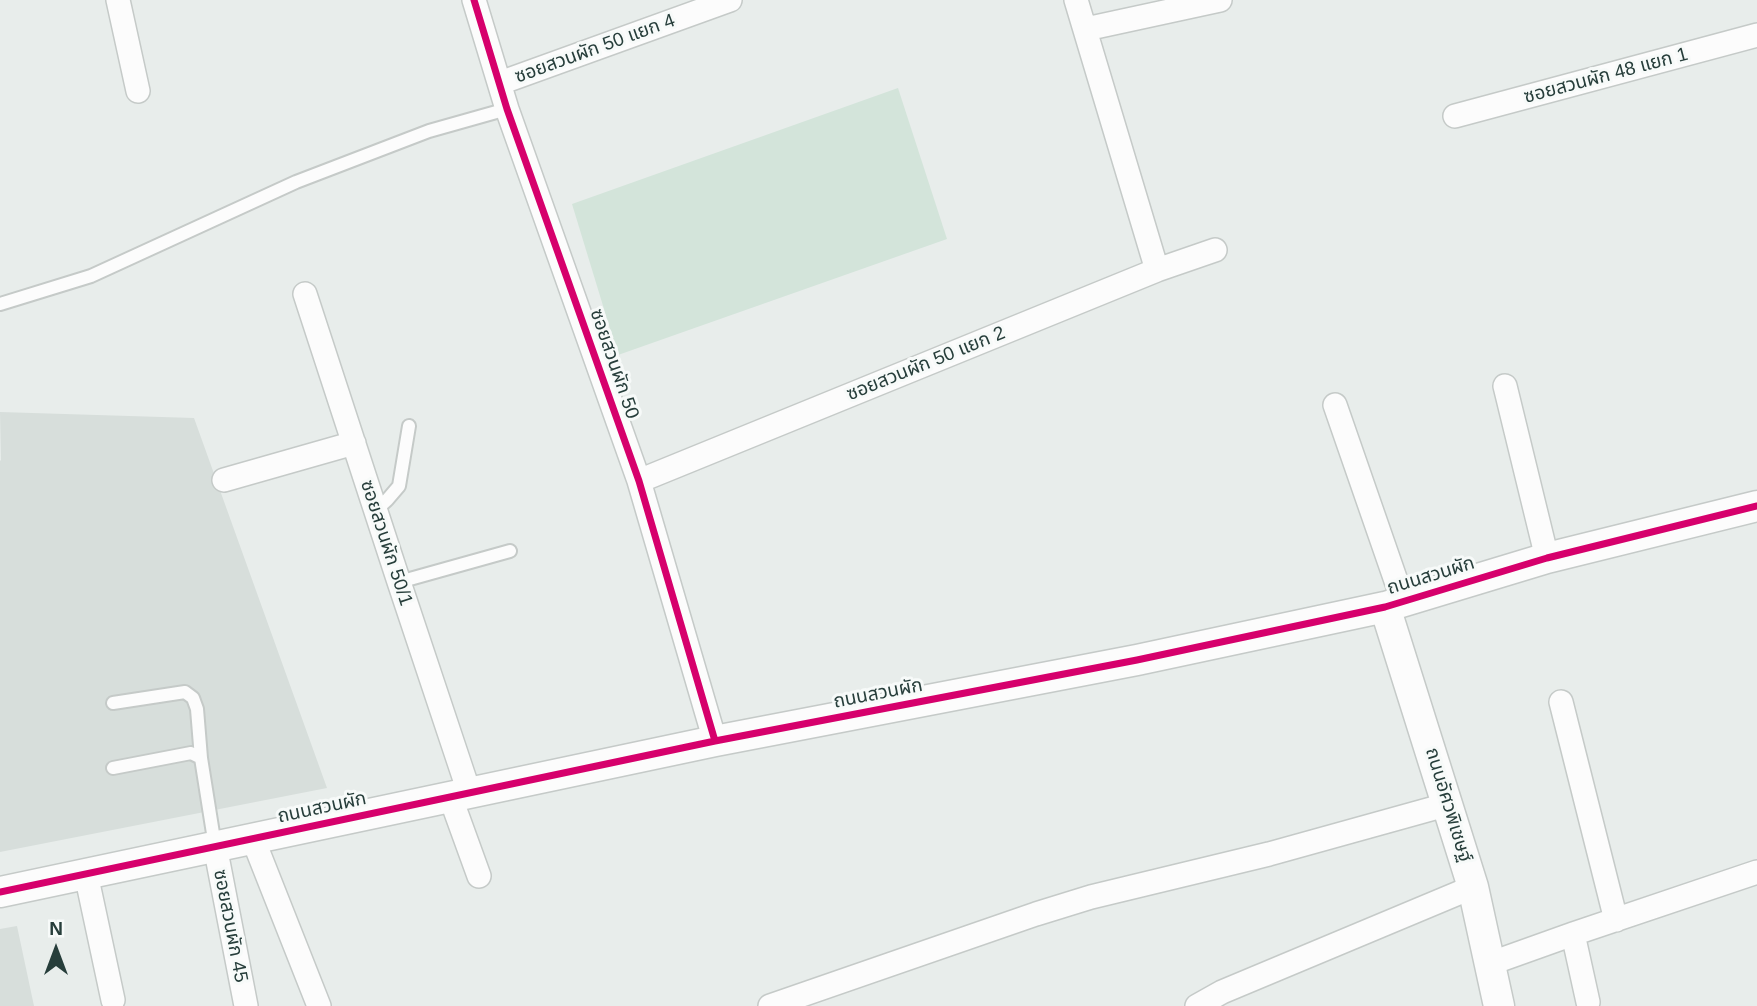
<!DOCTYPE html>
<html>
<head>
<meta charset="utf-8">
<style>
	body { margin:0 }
	#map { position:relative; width:1757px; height:1006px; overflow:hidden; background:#e8edeb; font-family:Arial,sans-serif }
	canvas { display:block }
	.north { position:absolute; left:21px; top:915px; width:70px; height:70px; -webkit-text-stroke:5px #f7faf9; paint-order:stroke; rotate:0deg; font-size:19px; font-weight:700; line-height:28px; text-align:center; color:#273e3b }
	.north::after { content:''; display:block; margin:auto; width:24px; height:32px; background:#273e3b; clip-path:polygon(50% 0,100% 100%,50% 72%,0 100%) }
</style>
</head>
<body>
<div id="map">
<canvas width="1757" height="1006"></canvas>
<div class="north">N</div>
</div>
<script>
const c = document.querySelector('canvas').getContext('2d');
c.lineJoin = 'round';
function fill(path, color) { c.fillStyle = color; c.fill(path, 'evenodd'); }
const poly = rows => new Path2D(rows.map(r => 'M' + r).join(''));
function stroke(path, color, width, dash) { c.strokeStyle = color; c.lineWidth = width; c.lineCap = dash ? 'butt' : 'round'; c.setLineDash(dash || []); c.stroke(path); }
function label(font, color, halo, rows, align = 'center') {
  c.font = font + ' Arial,"Noto Sans Thai",sans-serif'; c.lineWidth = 6; c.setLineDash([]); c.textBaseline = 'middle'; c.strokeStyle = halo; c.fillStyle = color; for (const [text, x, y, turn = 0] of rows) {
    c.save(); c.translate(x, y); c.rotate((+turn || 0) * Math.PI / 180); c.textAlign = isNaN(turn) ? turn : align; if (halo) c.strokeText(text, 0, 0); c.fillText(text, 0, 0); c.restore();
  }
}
const built = poly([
	[0,412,194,418,327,788,0,852,0,461,1,460],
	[17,926,34,1006,0,1006,0,929]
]);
const green = poly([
	[898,88,947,239,618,355,572,204]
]);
const service = poly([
	[0,304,91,276,296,182,429,131,507,109],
	[376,510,387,500,399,486,409,426],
	[399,582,510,551],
	[113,703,185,692,193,698,197,709,201,758],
	[113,768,191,753,201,758,215,846]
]);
const minor = poly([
	[118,0,138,91],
	[474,0,507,109,639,481,715,741],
	[1076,0,1157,270],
	[1086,29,1220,0],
	[500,83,730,0],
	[1455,116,1757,35],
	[305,294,399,582,469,792],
	[1505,386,1547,558],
	[1335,405,1403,601],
	[224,480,354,443],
	[639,481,1157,270,1215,250],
	[1561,702,1616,920],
	[450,796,479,876],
	[253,839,319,1006],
	[215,846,246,1006],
	[86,874,113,1000],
	[1573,934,1588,1002],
	[1489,964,1573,934,1757,872],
	[770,1006,1036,914,1091,897,1269,854,1449,804],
	[1197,1006,1222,992,1473,887]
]);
const tertiary = poly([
	[1385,607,1473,887,1499,1006],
	[0,892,715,741,1137,660,1385,607,1547,558,1757,506]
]);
const cycleway = poly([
	[474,0,507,109,639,481,715,741],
	[0,892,715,741,1137,660,1385,607,1547,558,1757,506]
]);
const streetNames = [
	["ซอยสวนผัก 50 แยก 4",595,49,-20],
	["ซอยสวนผัก 48 แยก 1",1606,76,-15],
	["ซอยสวนผัก 50",614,364,71],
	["ซอยสวนผัก 50 แยก 2",926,364,-22],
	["ซอยสวนผัก 50/1",386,543,72],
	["ถนนสวนผัก",1431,576,-17],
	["ถนนสวนผัก",878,694,-11],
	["ถนนอัศวพิเชษฐ์",1448,805,73],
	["ถนนสวนผัก",322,808,-12],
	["ซอยสวนผัก 45",230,926,79]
];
fill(built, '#d7dedb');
fill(green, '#d3e4da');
stroke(service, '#c5cac8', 16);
stroke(minor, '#c5cac8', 26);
stroke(tertiary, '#c5cac8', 33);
stroke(service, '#fcfcfc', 12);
stroke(minor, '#fcfcfc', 23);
stroke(tertiary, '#fcfcfc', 30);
stroke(cycleway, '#d6006c', 7);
label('19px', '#273e3b', '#f7faf9', streetNames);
</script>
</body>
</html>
